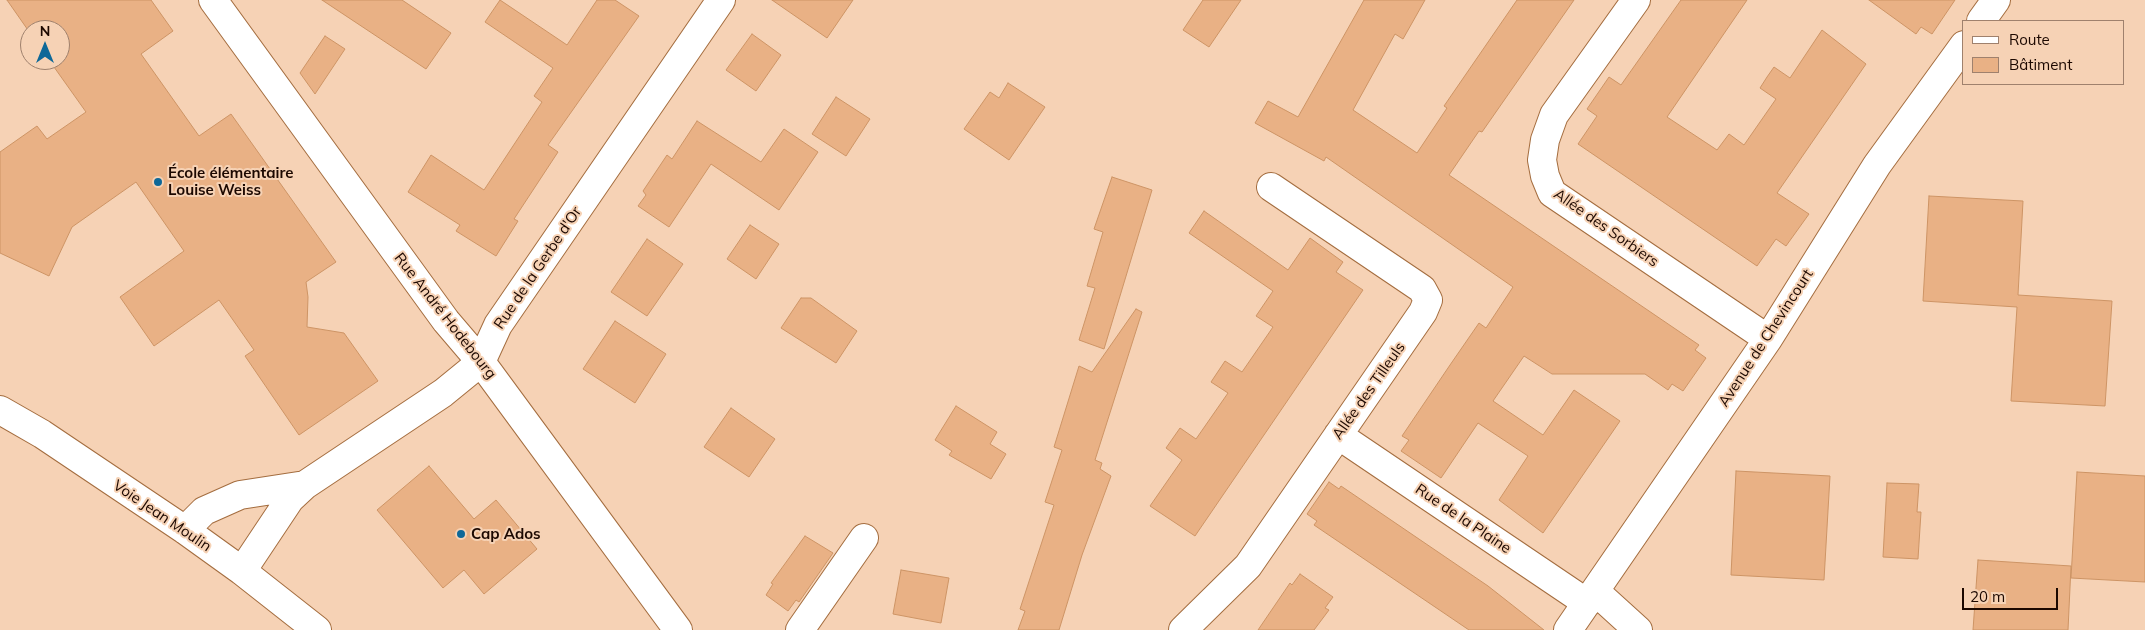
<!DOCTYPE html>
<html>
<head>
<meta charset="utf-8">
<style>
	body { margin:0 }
	#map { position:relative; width:2145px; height:630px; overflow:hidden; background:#f6d2b5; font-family:Mulish,sans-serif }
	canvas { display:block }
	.legend { position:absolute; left:1962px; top:20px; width:162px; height:65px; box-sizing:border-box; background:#f6d2b5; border:1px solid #9f816d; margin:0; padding:6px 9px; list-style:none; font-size:15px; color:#1c0800 }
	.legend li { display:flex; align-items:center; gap:10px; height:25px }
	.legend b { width:25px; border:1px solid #9f816d }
	.north { position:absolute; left:20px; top:20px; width:50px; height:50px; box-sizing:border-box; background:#f6d2b5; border:1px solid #9f816d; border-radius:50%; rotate:0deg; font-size:14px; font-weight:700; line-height:20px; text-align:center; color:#1c0800 }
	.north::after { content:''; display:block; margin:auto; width:18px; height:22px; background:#0e6898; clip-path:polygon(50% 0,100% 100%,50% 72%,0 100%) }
	.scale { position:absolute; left:1962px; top:588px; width:96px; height:22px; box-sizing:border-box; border:2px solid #1c0800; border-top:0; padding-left:6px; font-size:15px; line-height:18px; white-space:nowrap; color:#1c0800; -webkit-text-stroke:4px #f6d2b5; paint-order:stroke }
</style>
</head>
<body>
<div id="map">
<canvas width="2145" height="630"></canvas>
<ul class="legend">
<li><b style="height:6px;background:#fff"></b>Route</li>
<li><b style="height:14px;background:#e9b185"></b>Bâtiment</li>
</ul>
<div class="north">N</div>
<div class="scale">20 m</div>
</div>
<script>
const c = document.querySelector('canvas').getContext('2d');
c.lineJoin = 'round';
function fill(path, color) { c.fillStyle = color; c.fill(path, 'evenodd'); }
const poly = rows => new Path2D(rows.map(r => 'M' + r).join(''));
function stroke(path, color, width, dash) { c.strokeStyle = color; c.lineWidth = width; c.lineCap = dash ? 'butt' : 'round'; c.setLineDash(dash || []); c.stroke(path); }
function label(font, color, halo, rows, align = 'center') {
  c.font = font + ' Mulish,sans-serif'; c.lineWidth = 4; c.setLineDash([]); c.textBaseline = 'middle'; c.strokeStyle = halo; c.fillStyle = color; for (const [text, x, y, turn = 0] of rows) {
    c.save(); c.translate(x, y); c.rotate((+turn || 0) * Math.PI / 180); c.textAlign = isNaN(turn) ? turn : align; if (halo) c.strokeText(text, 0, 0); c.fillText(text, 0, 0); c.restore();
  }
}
const building = poly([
	[7,0,151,0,173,31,141,54,199,136,231,114,336,262,306,282,308,297,307,327,344,333,378,381,299,435,245,356,254,350,219,300,154,346,120,297,184,251,136,182,72,227,49,276,0,253,0,152,37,126,47,139,86,112,49,60,60,60,60,30,30,30,30,33,7,0],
	[322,0,402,0,451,33,426,69,322,0],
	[500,0,567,45,597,0,615,0,639,16,548,145,558,152,514,219,518,221,496,256,456,231,460,225,408,192,431,155,484,190,542,102,534,96,553,68,485,22,500,0],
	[772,0,853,0,827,38,772,0],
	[1203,0,1241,0,1209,47,1183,30,1203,0],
	[1364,0,1425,0,1403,39,1395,34,1353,110,1417,153,1447,108,1444,106,1517,0,1574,0,1482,132,1479,131,1449,175,1699,345,1695,350,1706,358,1683,391,1672,384,1668,390,1645,374,1552,374,1524,356,1493,401,1543,435,1574,390,1620,421,1543,533,1499,500,1528,456,1478,423,1441,478,1401,451,1409,440,1402,436,1450,365,1479,323,1486,328,1513,287,1326,157,1324,161,1255,123,1268,101,1298,117,1364,0],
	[1681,0,1747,0,1667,117,1717,150,1729,134,1744,145,1776,99,1760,88,1767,77,1774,67,1790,78,1822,30,1866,64,1777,193,1809,214,1786,246,1776,239,1757,266,1578,144,1597,116,1587,109,1609,77,1621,85,1681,0],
	[1869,0,1955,0,1932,34,1921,27,1916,34,1869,0],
	[752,34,781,55,756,91,726,70,752,34],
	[325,36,345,49,315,94,300,73,325,36],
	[1008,83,1045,107,1009,160,964,129,990,92,999,98,1008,83],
	[836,97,870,119,846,156,812,134,836,97],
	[697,121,761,162,784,129,818,152,779,210,711,164,669,227,638,206,646,195,643,191,667,155,672,159,697,121],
	[1112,177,1152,190,1104,349,1079,340,1095,288,1087,286,1103,232,1094,229,1112,177],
	[1929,196,2023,201,2018,295,2112,301,2105,406,2011,401,2017,307,1923,301,1929,196],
	[1204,211,1288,270,1310,238,1343,262,1336,272,1363,290,1195,536,1150,506,1182,460,1166,448,1180,428,1196,439,1228,393,1211,382,1225,361,1242,372,1273,327,1256,316,1273,291,1189,233,1204,211],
	[750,225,779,244,756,279,727,259,750,225],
	[647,239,683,264,647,316,611,292,647,239],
	[801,298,811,298,857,331,836,363,781,328,801,298],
	[1136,309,1142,312,1095,460,1102,463,1100,469,1111,476,1082,555,1059,630,1018,630,1025,611,1020,609,1054,505,1045,502,1062,450,1054,447,1079,366,1092,372,1136,309],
	[615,321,666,354,635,403,583,369,615,321],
	[956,406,997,432,990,444,1006,454,991,479,949,455,952,451,935,440,956,406],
	[731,408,775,439,749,477,704,447,731,408],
	[429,466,474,519,496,500,537,549,484,594,464,570,443,588,377,510,429,466],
	[1736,471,1830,476,1824,580,1731,575,1736,471],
	[2077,472,2145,476,2145,582,2071,578,2077,472],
	[1329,482,1339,489,1341,486,1488,586,1544,630,1469,630,1314,525,1317,521,1307,514,1329,482],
	[1887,483,1919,484,1917,512,1921,512,1918,559,1883,557,1887,483],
	[805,536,833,553,799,602,796,600,788,611,766,595,773,584,771,583,805,536],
	[1978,560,2071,566,2068,630,1973,630,1978,560],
	[901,570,949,578,941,623,893,614,901,570],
	[1300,574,1333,597,1325,608,1329,610,1314,630,1258,630,1290,583,1292,585,1300,574]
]);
const minor = poly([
	[213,0,446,321,481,362,678,630],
	[1636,0,1554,115,1545,140,1542,160,1545,176,1552,193,1768,339],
	[1981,21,1996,0],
	[0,410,42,434,185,530,242,571,317,630],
	[1338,435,1587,603],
	[185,530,204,511,240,495,305,485],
	[242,571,290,499,305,485,443,393,481,362,498,325,721,0],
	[1595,591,1638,630],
	[800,630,864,538],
	[1183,630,1248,566,1423,312,1428,300,1422,289,1271,187],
	[1568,630,1768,339,1877,165,1964,45]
]);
const markers = [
	[158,182,5,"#0e6898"],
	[461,534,5,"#0e6898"]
];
const poiNames = [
	["École élémentaire",168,173],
	["Louise Weiss",168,190],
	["Cap Ados",471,534]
];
const streetNames = [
	["Allée des Sorbiers",1606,228,35],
	["Rue de la Gerbe d'Or",538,268,-56],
	["Rue André Hodebourg",445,316,52],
	["Avenue de Chevincourt",1766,338,-57],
	["Allée des Tilleuls",1369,391,-55],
	["Voie Jean Moulin",162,516,34],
	["Rue de la Plaine",1463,519,34]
];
fill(building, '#e9b185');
stroke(building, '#cd9465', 1);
stroke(minor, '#a46d3f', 30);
stroke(minor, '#fff', 28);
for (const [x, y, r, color] of markers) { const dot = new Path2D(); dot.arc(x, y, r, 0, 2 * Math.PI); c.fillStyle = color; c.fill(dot); stroke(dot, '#f6d2b5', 2); }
label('bold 15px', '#1c0800', '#f6d2b5', poiNames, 'left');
label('15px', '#1c0800', '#f6d2b5', streetNames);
</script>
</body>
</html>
